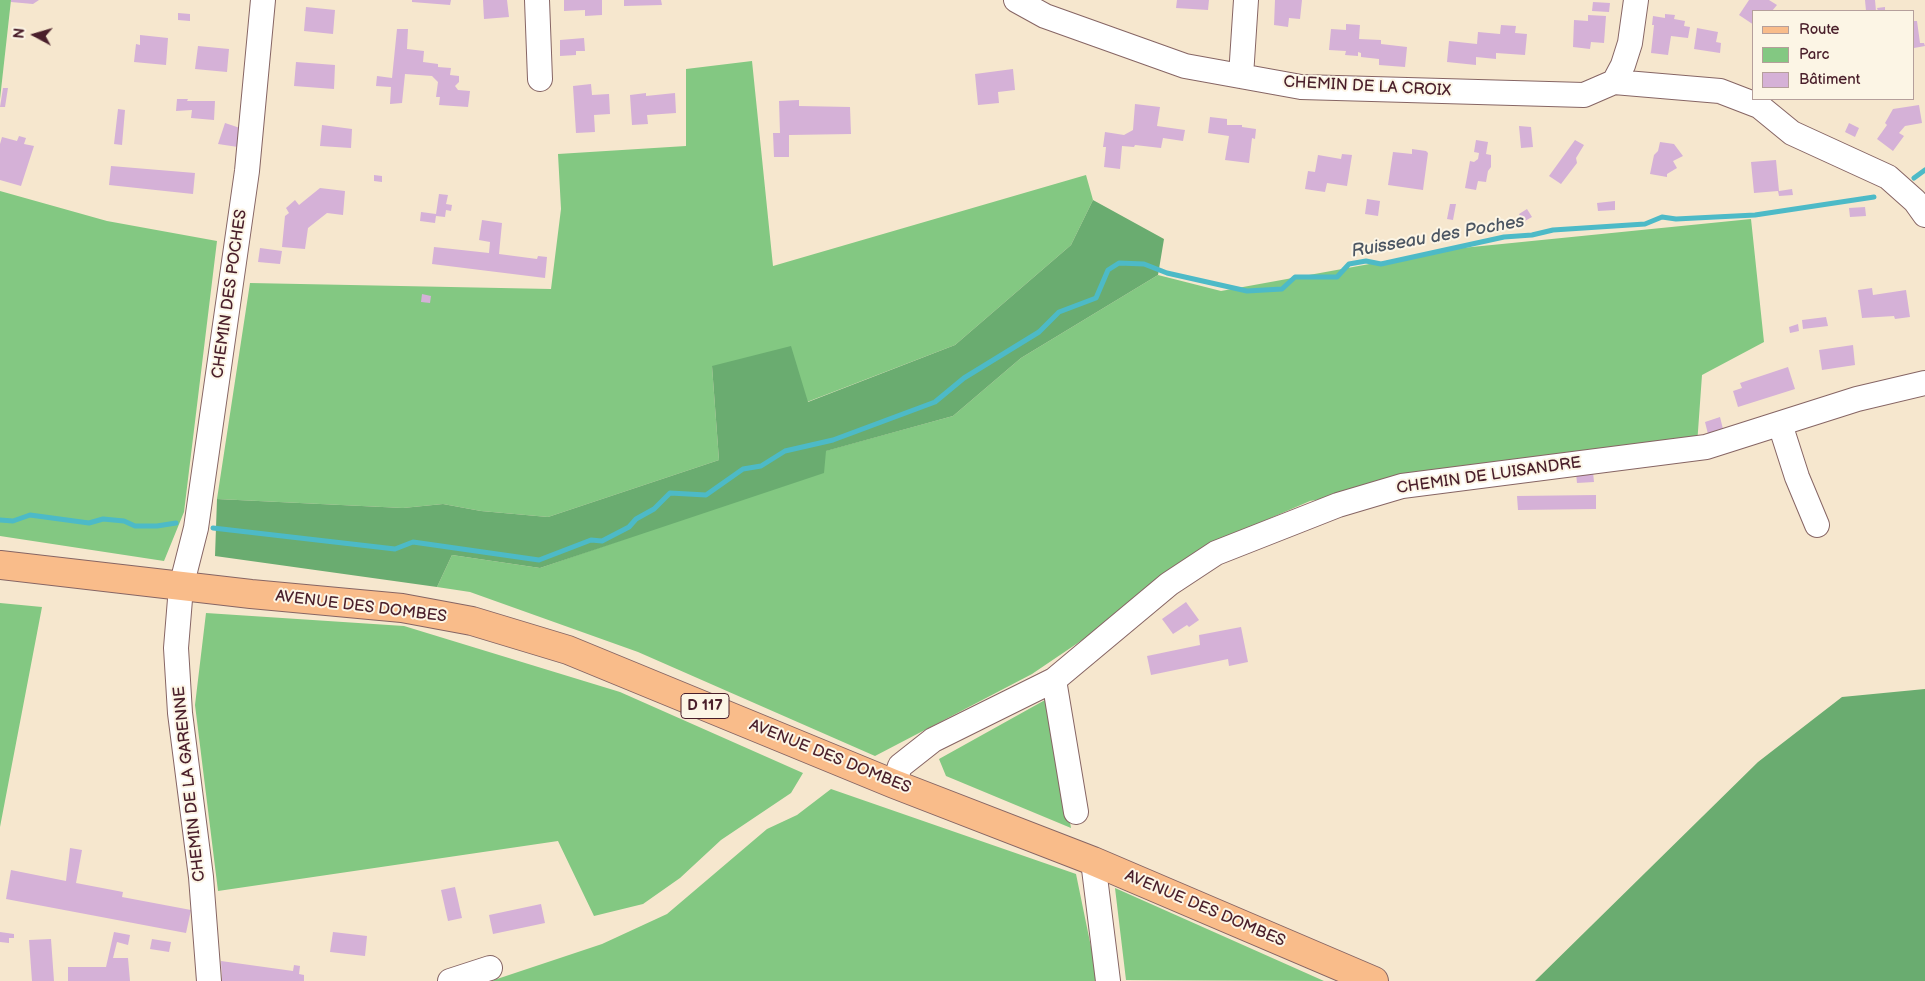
<!DOCTYPE html>
<html>
<head>
<meta charset="utf-8">
<style>
	body { margin:0 }
	#map { position:relative; width:1925px; height:981px; overflow:hidden; background:#f6e7ce; font-family:"Balsamiq Sans",sans-serif }
	canvas { display:block }
	.legend { position:absolute; left:1752px; top:10px; width:162px; height:90px; box-sizing:border-box; background:#fcf5e5; border:1px solid #b59f9b; margin:0; padding:6px 9px; list-style:none; font-size:15px; color:#4a1f2b }
	.legend li { display:flex; align-items:center; gap:10px; height:25px }
	.legend b { width:25px; border:1px solid #b59f9b }
	.north { position:absolute; left:10px; top:10px; width:50px; height:50px; -webkit-text-stroke:4px #fcf5e5; paint-order:stroke; rotate:276deg; font-size:14px; font-weight:700; line-height:20px; text-align:center; color:#4a1f2b }
	.north::after { content:''; display:block; margin:auto; width:18px; height:22px; background:#4a1f2b; clip-path:polygon(50% 0,100% 100%,50% 72%,0 100%) }
</style>
</head>
<body>
<div id="map">
<canvas width="1925" height="981"></canvas>
<ul class="legend">
<li><b style="height:6px;background:#f9bc8a"></b>Route</li>
<li><b style="height:14px;background:#83c882"></b>Parc</li>
<li><b style="height:14px;background:#d5b1d7"></b>Bâtiment</li>
</ul>
<div class="north">N</div>
</div>
<script>
const c = document.querySelector('canvas').getContext('2d');
c.lineJoin = 'round';
function fill(path, color) { c.fillStyle = color; c.fill(path, 'evenodd'); }
const poly = rows => new Path2D(rows.map(r => 'M' + r).join(''));
function stroke(path, color, width, dash) { c.strokeStyle = color; c.lineWidth = width; c.lineCap = dash ? 'butt' : 'round'; c.setLineDash(dash || []); c.stroke(path); }
function label(font, color, halo, rows, align = 'center') {
  c.font = font + ' "Balsamiq Sans",sans-serif'; c.lineWidth = 4; c.setLineDash([]); c.textBaseline = 'middle'; c.strokeStyle = halo; c.fillStyle = color; for (const [text, x, y, turn = 0] of rows) {
    c.save(); c.translate(x, y); c.rotate((+turn || 0) * Math.PI / 180); c.textAlign = isNaN(turn) ? turn : align; if (halo) c.strokeText(text, 0, 0); c.fillText(text, 0, 0); c.restore();
  }
}
const green = poly([
	[0,0,11,0,0,99],
	[752,61,773,266,1086,175,1093,200,1071,245,955,345,807,402,712,366,719,460,548,517,481,511,443,504,403,508,217,499,250,283,551,289,561,209,558,154,686,146,686,69],
	[0,191,107,221,217,241,184,512,164,561,0,536],
	[1751,219,1764,342,1702,375,1697,445,1399,485,1310,501,1215,542,1097,630,1032,674,875,756,638,652,470,592,437,587,452,555,540,568,671,523,825,451,953,416,1021,358,1158,275,1221,291,1452,249],
	[0,603,42,607,0,827],
	[206,613,404,626,620,692,803,773,791,793,721,840,680,878,643,904,594,916,558,841,218,891,195,705],
	[1045,700,1055,732,1071,828,946,776,939,759],
	[831,789,1076,874,1098,981,491,981,602,944,667,914,767,829,797,815],
	[1115,888,1324,981,1126,980]
]);
const forest = poly([
	[1093,200,1164,239,1158,275,1021,358,953,416,826,451,824,473,540,568,452,555,437,587,215,556,217,499,403,508,443,504,481,511,548,517,719,460,712,366,791,346,808,402,955,345,1071,245],
	[1925,689,1925,981,1535,981,1758,762,1842,697]
]);
const stream = poly([
	[1914,178,1925,170],
	[0,520,13,521,30,515,89,523,103,519,124,521,135,526,157,526,176,523],
	[213,528,395,549,413,542,539,560,591,540,602,541,629,527,636,519,654,509,670,493,706,495,743,469,761,466,785,451,833,440,935,402,964,378,1039,332,1059,312,1096,298,1108,270,1119,263,1144,264,1167,273,1247,291,1282,289,1295,277,1337,277,1349,264,1366,261,1381,264,1504,237,1532,235,1553,230,1645,224,1662,217,1676,219,1755,215,1874,197]
]);
const building = poly([
	[11,0,39,0,33,4,11,2],
	[412,0,451,0,450,5,412,2],
	[483,0,507,0,509,17,484,19],
	[564,0,602,0,602,15,585,16,585,10,564,11],
	[624,0,661,0,662,5,624,6],
	[1177,0,1209,0,1208,10,1176,8],
	[1275,0,1302,0,1300,19,1289,18,1288,27,1274,25],
	[1749,0,1769,0,1777,5,1772,11,1754,11,1754,25,1739,15],
	[1865,0,1875,0,1876,11,1866,11],
	[1593,2,1610,3,1609,12,1592,11],
	[306,7,335,10,333,34,304,31],
	[1885,7,1885,11,1878,11,1877,8],
	[178,13,190,14,190,21,178,20],
	[1665,14,1675,15,1674,19,1685,21,1684,26,1690,27,1688,38,1671,36,1668,55,1651,53,1654,25,1652,25,1653,16,1665,18],
	[1588,15,1606,16,1604,43,1591,42,1590,49,1573,47,1574,20,1588,21],
	[1914,21,1917,21,1920,43,1924,43,1925,46,1914,48],
	[1346,24,1360,25,1359,39,1381,40,1381,44,1407,47,1405,67,1379,65,1379,59,1361,57,1361,53,1358,52,1358,56,1345,55,1346,51,1329,50,1331,29,1346,30],
	[1501,25,1516,26,1515,33,1527,34,1525,55,1496,53,1496,59,1476,57,1476,65,1447,62,1449,41,1477,44,1478,32,1500,34],
	[1697,28,1718,32,1716,42,1721,43,1720,53,1694,49],
	[397,29,408,29,407,49,424,51,423,62,438,64,438,67,451,68,450,75,459,76,459,82,455,86,458,90,470,91,468,107,439,105,440,97,436,97,438,82,432,76,405,74,402,103,390,104,391,87,376,86,377,76,392,78],
	[140,35,168,38,166,65,134,62,136,44,140,45],
	[584,38,585,51,576,51,576,55,560,56,560,40],
	[198,46,229,49,227,72,195,69],
	[296,62,335,65,334,89,294,86],
	[1013,69,1015,90,998,92,999,103,978,105,975,74],
	[591,84,592,95,609,94,610,114,594,115,595,132,576,133,573,86],
	[3,88,8,88,5,107,0,107],
	[646,93,646,96,675,93,676,113,647,115,648,124,632,125,630,95],
	[177,99,188,99,187,101,215,101,214,120,191,118,192,110,176,111],
	[799,100,799,106,850,107,851,134,789,135,789,157,774,157,773,133,780,133,779,101],
	[1135,104,1160,107,1157,126,1185,130,1183,141,1163,138,1161,148,1135,145,1134,147,1122,146,1120,169,1104,167,1106,147,1103,147,1105,132,1124,135,1133,130],
	[1919,105,1922,123,1905,126,1899,133,1904,136,1893,151,1877,139,1887,125,1885,123,1893,109],
	[118,109,125,110,122,145,114,144],
	[1210,117,1227,119,1227,125,1242,125,1242,127,1256,129,1255,139,1252,138,1249,163,1225,160,1229,136,1208,133],
	[225,123,243,129,238,147,218,144],
	[1849,123,1859,128,1855,137,1845,132],
	[322,125,352,129,351,148,320,146],
	[1519,126,1531,127,1533,147,1521,148],
	[19,136,26,138,24,144,34,146,21,186,0,180,0,144,2,137,17,141],
	[1476,140,1488,142,1486,154,1491,155,1491,167,1488,171,1486,182,1478,181,1476,190,1465,188,1470,161,1474,162,1478,159,1479,153,1474,152],
	[1575,140,1584,145,1576,158,1577,163,1561,184,1549,176],
	[1660,142,1674,144,1683,156,1673,161,1677,168,1667,174,1667,177,1650,174,1654,155,1658,151],
	[1412,149,1426,151,1428,153,1423,190,1388,185,1393,152,1412,154],
	[1342,154,1352,155,1347,186,1327,183,1325,192,1305,189,1308,171,1315,172,1318,155,1341,159],
	[1776,160,1779,191,1792,189,1793,195,1779,196,1778,191,1754,193,1751,162],
	[111,166,195,173,193,194,109,185],
	[374,175,382,176,382,182,374,181],
	[320,188,345,191,343,215,327,213,308,228,305,249,282,247,285,216,289,213,286,208,295,200,299,205],
	[439,194,448,195,446,204,452,205,451,211,446,210,445,217,436,216,435,223,420,221,421,212,436,214],
	[1367,199,1380,201,1378,216,1365,214],
	[1615,201,1615,210,1598,211,1597,203],
	[1450,204,1456,204,1453,220,1447,219],
	[1865,207,1866,216,1850,217,1849,208],
	[1527,209,1532,217,1523,222,1519,214],
	[482,220,502,223,499,254,537,259,538,256,547,257,545,278,432,264,434,247,489,253,490,242,479,240],
	[260,248,282,251,280,264,258,262],
	[1872,288,1873,295,1906,290,1910,317,1895,319,1894,316,1862,318,1858,290],
	[422,294,431,296,430,303,421,302],
	[1826,317,1828,326,1803,329,1802,320],
	[1798,324,1799,331,1790,333,1789,327],
	[1853,345,1855,365,1822,370,1819,350],
	[1788,367,1795,389,1738,407,1733,391,1742,388,1740,383],
	[1720,417,1723,429,1708,434,1705,422],
	[1593,472,1594,482,1577,483,1576,473],
	[1596,495,1596,509,1518,510,1517,496],
	[1186,602,1199,620,1189,627,1187,625,1173,634,1162,619],
	[1241,627,1248,662,1229,666,1228,659,1151,675,1147,656,1200,645,1199,635],
	[70,848,82,850,76,883,123,892,122,897,191,910,186,933,6,899,11,870,66,881],
	[455,887,462,918,448,921,441,890],
	[541,904,545,923,493,934,489,915],
	[0,932,14,934,14,938,9,938,9,943,0,942],
	[114,932,130,935,128,945,117,942,113,958,128,958,130,981,68,981,68,967,106,967],
	[333,932,367,936,365,956,330,952],
	[51,939,54,981,32,981,29,940],
	[152,939,171,942,169,952,150,949],
	[221,961,293,971,294,965,300,966,299,974,304,975,304,981,222,981]
]);
const minor = poly([
	[537,0,540,79],
	[1016,0,1045,16,1185,66,1301,87,1584,95,1614,82,1623,65,1630,43,1636,0],
	[1241,76,1246,0],
	[1614,82,1720,91,1759,106,1792,133,1888,177,1915,201,1925,215],
	[1780,424,1797,477,1817,525],
	[1054,680,1076,812],
	[894,784,900,766,933,740,1054,680,1169,584,1216,553,1338,505,1402,486,1706,447,1857,399,1925,383],
	[1093,861,1108,981],
	[209,981,201,877,180,713,176,648,181,587,196,528,247,171,263,0],
	[450,981,490,968]
]);
const major = poly([
	[0,565,251,594,402,608,472,621,568,650,894,784,1093,861,1374,981]
]);
const shields = [
	[705,706,48]
];
const shieldNames = [
	["D 117",705,706]
];
const streetNames = [
	["CHEMIN DE LA CROIX",1367,87,3],
	["CHEMIN DES POCHES",230,294,-82],
	["CHEMIN DE LUISANDRE",1489,476,-8],
	["AVENUE DES DOMBES",361,607,7],
	["AVENUE DES DOMBES",830,757,22],
	["CHEMIN DE LA GARENNE",190,784,-96],
	["AVENUE DES DOMBES",1205,909,23]
];
const waterNames = [
	["Ruisseau des Poches",1438,237,-10]
];
fill(green, '#83c882');
fill(forest, '#6aac70');
stroke(stream, '#4dbac7', 5);
fill(building, '#d5b1d7');
stroke(minor, '#866564', 26);
stroke(major, '#866564', 30);
stroke(minor, '#fff', 24);
stroke(major, '#f9bc8a', 28);
for (const [x, y, w] of shields) { const box = new Path2D(); box.roundRect(x - w / 2, y - 12.5, w, 25, 4); c.fillStyle = '#fcf5e5'; c.fill(box); stroke(box, '#4a1f2b', 1); }
label('bold 15px', '#4a1f2b', null, shieldNames);
label('16px', '#4a1f2b', '#fcf5e5', streetNames);
label('italic 18px', '#4b5562', '#fcf5e5', waterNames);
</script>
</body>
</html>
